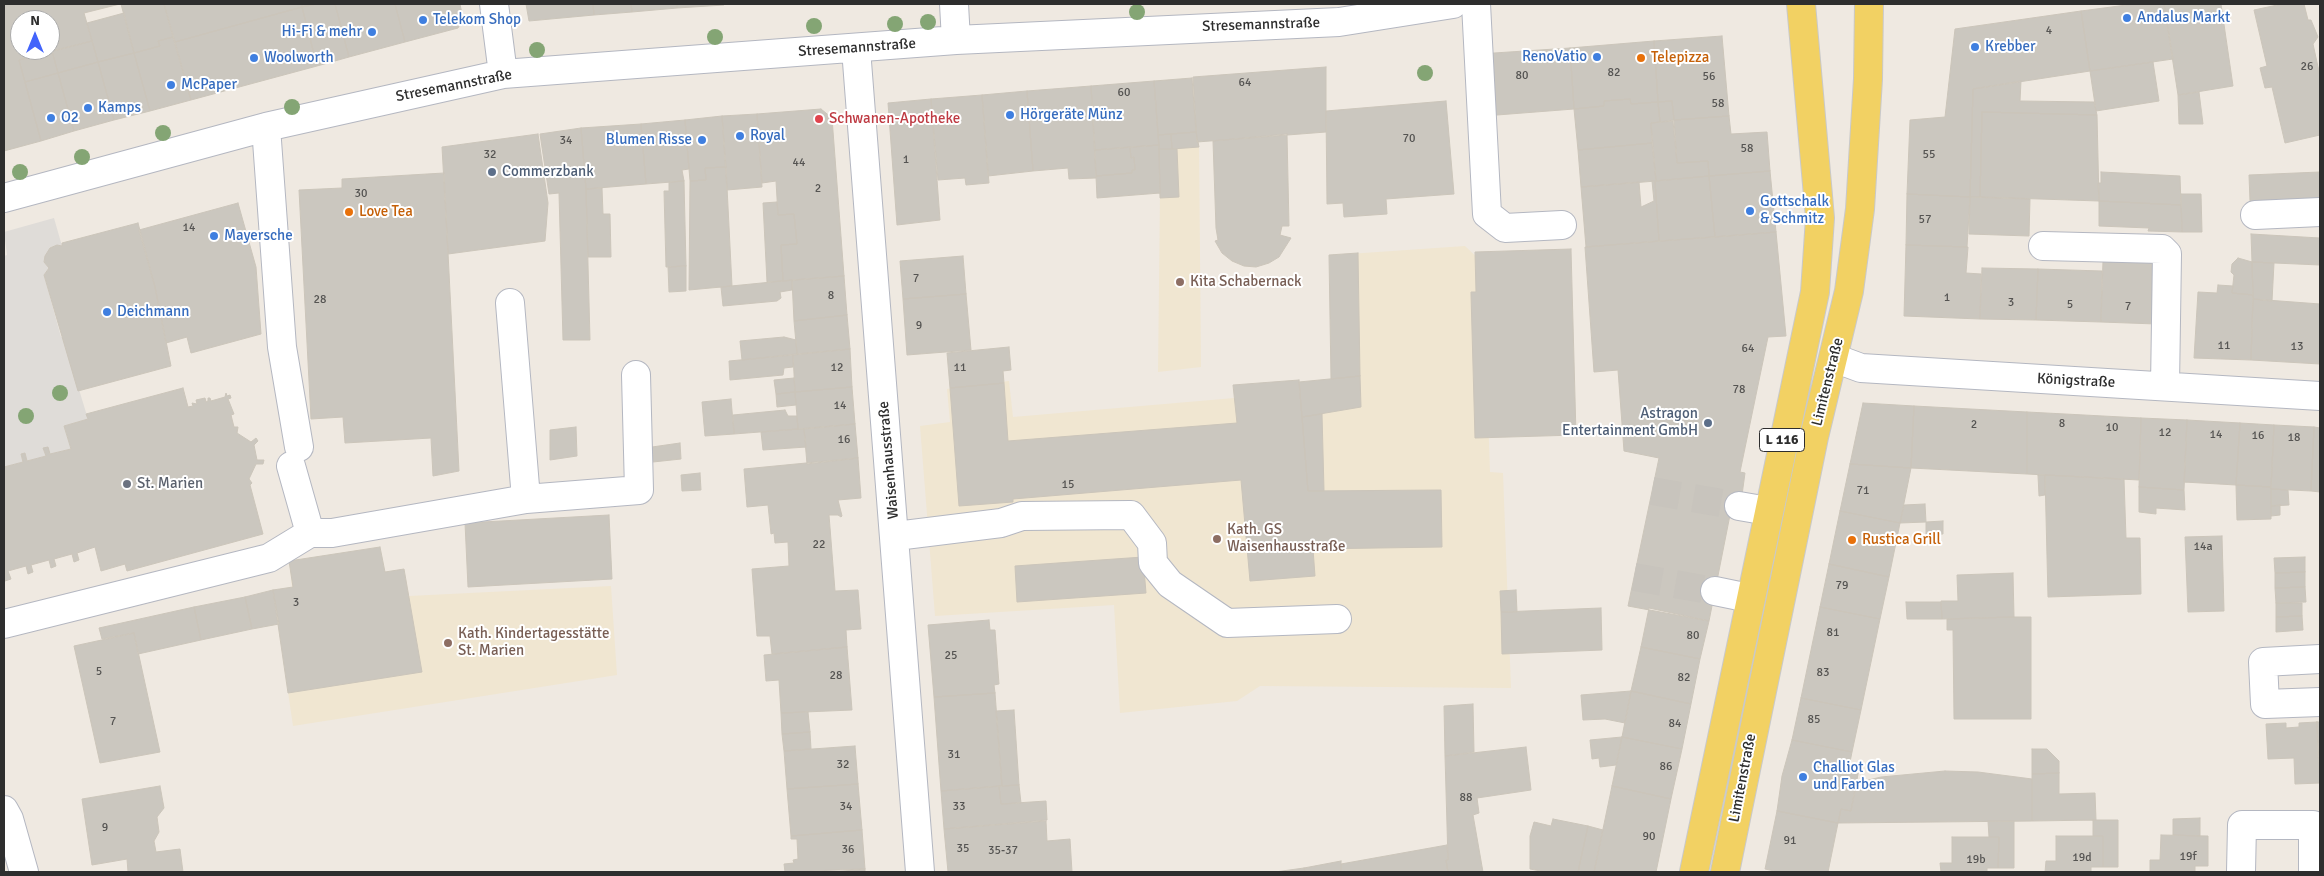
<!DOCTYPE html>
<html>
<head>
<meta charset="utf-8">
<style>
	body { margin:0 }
	#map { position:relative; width:2324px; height:876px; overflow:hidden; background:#efe9e1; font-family:Signika,sans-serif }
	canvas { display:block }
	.frame { position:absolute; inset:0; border:5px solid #2e2e2e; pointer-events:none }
	.north { position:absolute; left:10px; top:10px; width:50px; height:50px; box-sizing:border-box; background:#fff; border:1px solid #ababab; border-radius:50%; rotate:0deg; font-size:14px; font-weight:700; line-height:20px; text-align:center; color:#2e2e2e }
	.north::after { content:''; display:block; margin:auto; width:18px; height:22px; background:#4264fb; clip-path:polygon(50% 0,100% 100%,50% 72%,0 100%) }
</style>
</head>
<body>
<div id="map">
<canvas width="2324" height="876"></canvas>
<div class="frame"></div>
<div class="north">N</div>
</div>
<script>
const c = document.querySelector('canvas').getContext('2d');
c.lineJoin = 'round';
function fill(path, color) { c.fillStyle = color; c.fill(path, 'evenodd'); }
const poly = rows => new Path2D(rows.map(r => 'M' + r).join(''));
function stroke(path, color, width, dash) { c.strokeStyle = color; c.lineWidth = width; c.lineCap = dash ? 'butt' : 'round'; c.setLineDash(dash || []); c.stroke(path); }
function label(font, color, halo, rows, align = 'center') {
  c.font = font + ' Signika,sans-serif'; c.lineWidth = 4; c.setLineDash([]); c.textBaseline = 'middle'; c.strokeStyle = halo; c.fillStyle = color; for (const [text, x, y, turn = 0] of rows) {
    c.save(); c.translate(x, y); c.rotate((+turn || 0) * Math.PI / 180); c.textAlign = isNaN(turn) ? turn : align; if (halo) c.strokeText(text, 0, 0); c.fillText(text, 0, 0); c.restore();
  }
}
const education = poly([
	[1192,78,1199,142,1201,367,1158,372,1160,193,1154,81],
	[1465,246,1483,263,1490,472,1503,473,1511,688,1260,686,1237,701,1120,713,1114,605,935,616,920,426,950,422,947,389,1009,381,1013,417,1339,389,1334,255],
	[380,547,385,572,404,569,409,596,611,586,617,675,293,726,273,590,292,587,289,561]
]);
const plaza = poly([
	[54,218,62,246,57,245,50,248,44,261,49,268,44,275,61,337,63,337,88,419,64,426,71,449,50,454,43,448,46,456,27,461,25,453,21,454,23,462,4,467,4,256,7,255,4,232]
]);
const building = poly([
	[4,4,120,4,84,13,92,41,19,60,41,141,4,151,4,4],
	[20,20,50,20,50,50,20,50,20,20],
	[121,4,164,4,173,37,158,41,160,46,134,53,121,4],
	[164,4,302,4,302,7,175,42,164,4],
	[302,4,316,4,302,7,302,4],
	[316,4,335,4,349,57,317,66,302,7,316,4],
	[335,4,395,4,405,42,349,57,335,4],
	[395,4,460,4,463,19,458,28,405,42,395,4],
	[526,4,593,4,594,15,529,21,526,4],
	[593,4,631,4,632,12,594,15,593,4],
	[631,4,677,4,677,8,632,12,631,4],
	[677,4,724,4,724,5,677,8,677,4],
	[2134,4,2164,4,2173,59,2090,71,2081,11,2134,4],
	[2164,4,2221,4,2233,86,2178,95,2164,4],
	[2282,4,2304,4,2308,20,2311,20,2318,37,2313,44,2320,76,2320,135,2285,143,2272,87,2265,88,2260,68,2267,66,2254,10,2282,4],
	[302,7,317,66,191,100,175,42,302,7],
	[2081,11,2090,71,1973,89,1970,197,1907,194,1910,120,1945,117,1955,29,2081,11],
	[124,13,134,53,98,62,87,23,124,13],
	[1722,36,1729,116,1674,120,1672,101,1658,102,1654,41,1722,36],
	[173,37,191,100,150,111,134,53,160,46,158,41,173,37],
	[92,41,98,62,58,73,52,51,92,41],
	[1654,41,1658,102,1631,104,1630,99,1604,101,1604,106,1574,109,1570,48,1654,41],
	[1570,48,1574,109,1484,116,1479,54,1570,48],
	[52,51,58,73,25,82,19,60,52,51],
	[134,53,150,111,114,120,98,62,134,53],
	[98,62,114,120,74,131,58,73,98,62],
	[2153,62,2159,101,2096,111,2090,71,2153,62],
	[1326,67,1326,132,1197,142,1193,77,1326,67],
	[58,73,74,131,41,141,25,82,58,73],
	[1192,78,1196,132,1158,135,1154,81,1192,78],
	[1154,81,1159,145,1095,150,1091,86,1154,81],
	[2021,81,2020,101,2094,102,2097,115,1982,112,1980,197,1970,197,1973,89,2021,81],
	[1091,86,1096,178,1069,179,1068,168,1033,171,1027,91,1091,86],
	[1027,91,1033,171,988,176,982,95,1027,91],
	[2199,92,2203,124,2179,124,2178,95,2199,92],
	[982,95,989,183,966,185,965,178,938,180,931,99,982,95],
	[931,99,940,220,897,225,888,103,931,99],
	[1630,99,1631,104,1658,102,1660,122,1651,123,1652,143,1578,150,1574,109,1604,106,1604,101,1630,99],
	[1446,101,1454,194,1386,199,1387,214,1344,217,1343,203,1327,204,1326,111,1446,101],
	[1672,101,1674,120,1660,122,1658,102,1672,101],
	[821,109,832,118,844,276,783,281,781,245,797,244,794,214,778,215,776,181,762,183,757,114,821,109],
	[1982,112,2097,115,2099,201,1980,197,1982,112],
	[757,114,762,187,727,190,722,116,757,114],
	[722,116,726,167,705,168,706,180,690,181,685,120,722,116],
	[1729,116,1731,134,1767,132,1770,171,1709,176,1708,161,1677,163,1674,120,1729,116],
	[685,120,689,169,682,170,684,181,646,184,641,124,685,120],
	[1673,121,1677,163,1708,161,1709,176,1656,181,1651,123,1673,121],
	[641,124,646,184,586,189,581,128,641,124],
	[581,128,586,189,590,340,563,340,559,193,549,194,540,134,581,128],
	[1196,132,1199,147,1172,149,1171,134,1196,132],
	[538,134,548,203,545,241,448,254,442,147,538,134],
	[1171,134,1172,149,1159,149,1158,135,1171,134],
	[1287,134,1289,226,1282,226,1280,235,1291,238,1279,257,1269,263,1256,267,1244,266,1232,261,1222,253,1215,241,1218,240,1216,228,1213,141,1287,134],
	[1652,143,1656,181,1581,187,1578,150,1652,143],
	[1159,145,1160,193,1097,198,1096,176,1132,173,1132,170,1135,170,1134,157,1131,158,1130,147,1159,145],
	[1130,147,1131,158,1134,157,1135,170,1132,170,1132,173,1096,176,1095,150,1130,147],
	[1159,149,1177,149,1179,197,1160,198,1159,149],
	[726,167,732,286,689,290,690,181,706,180,705,168,726,167],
	[1770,171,1776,232,1715,237,1709,176,1770,171],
	[2101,172,2180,176,2181,205,2099,201,2098,183,2101,183,2101,172],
	[2320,172,2320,199,2250,201,2249,175,2320,172],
	[444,173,459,471,433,476,431,438,345,443,343,417,311,419,299,190,342,188,342,179,444,173],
	[1709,176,1715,237,1659,241,1655,181,1709,176],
	[684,181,686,266,666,267,664,191,669,191,669,182,684,181],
	[1652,181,1655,181,1659,241,1586,247,1581,187,1639,182,1641,207,1654,201,1652,181],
	[602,188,603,214,610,214,611,257,588,257,586,189,602,188],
	[1907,194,1970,197,1967,247,1906,245,1907,194],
	[2181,194,2201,194,2202,232,2182,232,2181,194],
	[1970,197,2030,199,2029,236,1969,234,1970,197],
	[2099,201,2181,205,2182,232,2148,231,2149,228,2099,226,2099,201],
	[777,202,778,215,794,214,797,244,781,245,783,281,767,282,763,203,777,202],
	[238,203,256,267,261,334,191,353,187,337,166,343,155,287,139,230,238,203],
	[138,223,155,287,171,366,78,391,44,275,49,268,44,262,45,256,50,248,57,245,62,246,62,243,138,223],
	[1776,232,1786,336,1768,337,1740,472,1745,473,1742,495,1730,515,1709,621,1628,606,1659,458,1624,451,1618,370,1594,372,1585,247,1776,232],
	[2251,234,2320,238,2320,265,2252,262,2251,234],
	[1906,245,1968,247,1966,273,1981,274,1980,319,1904,316,1906,245],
	[1571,249,1576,435,1475,438,1471,294,1471,292,1476,292,1475,252,1571,249],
	[1358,253,1360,376,1331,379,1329,255,1358,253],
	[963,256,966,294,903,299,900,261,963,256],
	[2238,258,2252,262,2253,295,2232,293,2234,275,2231,272,2232,264,2238,258],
	[2103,261,2158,263,2156,324,2101,322,2103,261],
	[2252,262,2274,263,2272,301,2253,299,2252,262],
	[686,266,686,291,669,292,668,267,686,266],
	[1982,268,2038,269,2036,320,1980,319,1982,268],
	[2038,269,2102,271,2101,322,2036,320,2038,269],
	[844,276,847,315,794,321,792,280,844,276],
	[792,280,792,290,780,292,781,298,777,301,723,306,721,287,792,280],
	[2218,285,2233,286,2232,293,2253,295,2251,360,2194,358,2198,292,2217,293,2218,285],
	[966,294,971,350,907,355,903,299,966,294],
	[2253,299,2320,304,2320,364,2251,360,2253,299],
	[847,315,850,349,797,354,794,321,847,315],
	[784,337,796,340,797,354,742,360,740,341,784,337],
	[1009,347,1011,370,1003,371,1004,383,950,388,947,353,1009,347],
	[850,349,852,387,795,392,793,355,850,349],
	[793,355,793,367,784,368,783,375,730,380,729,361,793,355],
	[1360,376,1361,407,1302,417,1299,382,1360,376],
	[794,378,795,392,776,394,774,380,794,378],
	[1299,380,1308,491,1441,490,1442,547,1313,549,1315,576,1250,581,1241,480,1013,499,1013,502,959,506,950,388,1004,383,1008,441,1237,423,1233,385,1299,380],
	[852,387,855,424,798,429,795,392,852,387],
	[183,388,188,407,193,406,192,403,197,404,196,400,205,398,206,402,208,401,208,398,210,398,211,401,225,397,226,393,227,396,230,395,231,398,228,399,234,414,231,415,234,427,238,427,237,433,251,442,256,438,258,441,254,445,257,460,264,460,263,464,256,464,249,479,252,483,250,485,263,534,127,571,125,564,101,571,95,547,77,553,79,560,74,562,72,554,54,559,56,566,51,568,49,560,31,565,33,572,28,574,26,566,8,571,11,579,5,581,4,464,4,467,23,462,21,454,25,453,27,461,46,456,43,448,48,447,50,454,71,449,64,426,88,419,86,414,183,388],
	[795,392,796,405,777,407,776,394,795,392],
	[731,399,734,434,705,436,702,402,731,399],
	[1863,403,1914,406,1911,468,1850,464,1863,403],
	[1914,406,2027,412,2027,474,1911,468,1914,406],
	[785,410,788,416,797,416,798,429,734,434,733,415,785,410],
	[2027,412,2141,418,2139,480,2027,474,2027,412],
	[1322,414,1324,491,1308,491,1302,417,1322,414],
	[2141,418,2187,420,2184,490,2139,487,2141,418],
	[2187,420,2240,423,2236,485,2184,482,2187,420],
	[2240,423,2274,425,2271,487,2236,485,2240,423],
	[855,424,858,458,807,464,804,429,855,424],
	[2274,425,2314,427,2311,491,2271,489,2274,425],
	[576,427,577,456,550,460,550,430,576,427],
	[2314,427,2320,428,2320,492,2311,491,2314,427],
	[798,429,804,429,806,447,763,450,761,432,798,429],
	[680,443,681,459,653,462,652,447,680,443],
	[858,458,861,498,838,500,842,516,841,517,838,515,829,515,835,591,858,590,861,629,846,630,847,647,772,654,770,636,757,636,752,569,789,566,788,542,775,543,774,533,771,534,768,505,747,507,744,469,858,458],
	[1850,464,1911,468,1900,523,1840,511,1850,464],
	[700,473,701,490,682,491,681,475,700,473],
	[2038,475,2045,475,2045,495,2039,496,2038,475],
	[2045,475,2124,479,2126,538,2140,538,2141,594,2048,597,2045,475],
	[2236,485,2271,487,2271,519,2237,520,2236,485],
	[2139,487,2184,490,2185,510,2156,508,2156,514,2139,512,2139,487],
	[2271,489,2288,490,2289,505,2271,506,2271,489],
	[1925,504,1926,522,1900,523,1904,505,1925,504],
	[2280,505,2280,515,2271,516,2271,506,2280,505],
	[1840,511,1900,523,1889,577,1829,564,1840,511],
	[609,515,612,579,468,587,465,523,609,515],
	[1943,521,1943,534,1926,535,1926,522,1943,521],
	[2222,536,2224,611,2188,612,2185,537,2222,536],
	[380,547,385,572,404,569,422,672,288,693,273,590,293,587,289,561,380,547],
	[1143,557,1146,593,1017,602,1015,566,1143,557],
	[2305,557,2305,572,2275,573,2274,558,2305,557],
	[1829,564,1889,577,1880,619,1820,607,1829,564],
	[2305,572,2305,587,2275,588,2275,573,2305,572],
	[2013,573,2014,617,1942,619,1941,601,1958,601,1957,575,2013,573],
	[2305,587,2306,602,2276,603,2275,588,2305,587],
	[273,590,279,624,252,629,245,597,273,590],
	[1516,590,1517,612,1501,612,1500,591,1516,590],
	[245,597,252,629,201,640,194,607,245,597],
	[1906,602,1941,602,1942,619,1907,619,1906,602],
	[2276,603,2302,603,2302,616,2276,617,2276,603],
	[194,607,201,640,138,654,134,633,102,639,99,628,194,607],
	[1820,607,1880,619,1861,710,1801,698,1820,607],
	[1601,608,1602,650,1502,654,1501,612,1601,608],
	[1649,608,1709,621,1700,659,1641,647,1649,608],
	[2302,616,2303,630,2276,632,2276,617,2302,616],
	[2014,617,2031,617,2031,719,1954,719,1953,630,1947,630,1947,619,2014,617],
	[989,620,990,630,995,630,999,684,994,685,995,693,934,697,928,625,989,620],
	[134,633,160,752,100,763,74,646,134,633],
	[847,647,852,710,781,713,779,680,766,681,764,655,847,647],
	[1641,647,1700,659,1691,704,1631,691,1641,647],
	[1631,691,1625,723,1605,719,1583,720,1581,695,1631,691],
	[1631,691,1691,704,1682,749,1622,737,1631,691],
	[995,693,1002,786,941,791,934,697,995,693],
	[1801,698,1861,710,1852,752,1792,740,1801,698],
	[1473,704,1474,752,1445,756,1444,706,1473,704],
	[1014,710,1019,785,1002,786,996,711,1014,710],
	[808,712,810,732,782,734,781,713,808,712],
	[2317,722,2320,783,2295,784,2294,758,2268,759,2266,724,2286,723,2286,728,2299,727,2299,723,2317,722],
	[2317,722,2320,722,2320,758,2318,758,2317,722],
	[810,732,811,749,784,751,782,734,810,732],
	[1622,737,1682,749,1671,799,1612,786,1622,737],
	[1622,737,1616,765,1600,767,1599,758,1592,759,1590,740,1622,737],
	[1792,740,1852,752,1849,767,1859,769,1851,811,1841,809,1838,823,1777,811,1782,776,1792,740],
	[855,746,858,784,787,789,784,751,855,746],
	[1526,747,1531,790,1477,798,1479,813,1473,815,1483,872,1448,872,1446,860,1448,860,1445,756,1526,747],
	[2032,749,2047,749,2059,761,2059,773,2032,774,2032,749],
	[1945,771,1978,772,2032,779,2032,821,1838,823,1841,809,1851,811,1856,783,1881,777,1945,771],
	[2059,773,2059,794,2095,793,2096,820,2032,821,2032,774,2059,773],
	[858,784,862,830,791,836,787,789,858,784],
	[1019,785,1021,803,1001,804,999,786,1019,785],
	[160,786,164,808,157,817,159,832,154,841,156,852,180,849,183,872,128,872,127,859,92,865,82,799,160,786],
	[999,786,1001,804,1046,801,1047,820,944,829,941,791,999,786],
	[1612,786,1671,799,1656,872,1594,872,1612,786],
	[1777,811,1838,823,1828,872,1779,872,1765,869,1777,811],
	[2200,818,2200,836,2173,835,2173,819,2200,818],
	[1553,819,1588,826,1578,872,1546,872,1530,869,1530,836,1534,822,1551,826,1553,819],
	[2093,820,2118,820,2118,867,2103,867,2103,836,2093,836,2093,820],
	[1046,821,1047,841,1070,839,1072,872,948,872,944,829,1046,821],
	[1988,821,2014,821,2014,868,1998,868,1999,837,1989,837,1988,821],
	[1588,826,1603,830,1594,872,1578,872,1588,826],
	[862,830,865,869,785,872,784,864,794,863,793,860,798,859,797,839,791,839,791,836,862,830],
	[2161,835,2208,836,2208,866,2195,866,2195,872,2150,872,2150,860,2160,860,2161,835],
	[2056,836,2103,836,2103,867,2091,867,2091,872,2045,872,2046,861,2056,861,2056,836],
	[1952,837,1999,837,1998,868,1987,868,1987,872,1941,872,1940,863,1952,863,1952,837],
	[1447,845,1448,860,1446,860,1448,872,1341,872,1341,864,1447,845],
	[1341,861,1341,872,1305,872,1304,868,1341,861],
	[1304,868,1305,872,1275,872,1304,868],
	[865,869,865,872,833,872,865,869]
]);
const minorTunnel = poly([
	[1652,491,1739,506],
	[1634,577,1715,591]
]);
const minor = poly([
	[494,4,503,74],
	[954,4,956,40],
	[1476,4,1487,214,1505,228,1562,225],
	[856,49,920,872],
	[266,127,282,347,299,447],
	[4,198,266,127,503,74,956,40,1339,22,1453,4],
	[2255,215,2320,212],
	[2043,246,2162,249,2167,254,2165,386],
	[510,303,526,499],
	[1834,358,1861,368,2320,396],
	[291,466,310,533],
	[1739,506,1768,511],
	[896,536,1001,523,1022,516,1131,515,1152,543,1153,563,1170,584,1227,623,1337,619],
	[1715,591,1749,598],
	[4,624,269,558,310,533,332,533,526,499,639,490,636,375],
	[2320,659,2263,662,2265,704,2320,702],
	[4,810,9,819,24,872],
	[2241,872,2242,825,2313,825,2313,872]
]);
const major = poly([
	[1694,872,1815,292,1820,218,1801,4],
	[1725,872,1814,437,1849,291,1860,209,1868,79,1869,4]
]);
const trees = [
	[1137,12],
	[928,22],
	[895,24],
	[814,26],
	[715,37],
	[537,50],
	[1425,73],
	[292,107],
	[163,133],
	[82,157],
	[20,172],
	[60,393],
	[26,416]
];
const markers = [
	[2127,18,5,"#3f7fe0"],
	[423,20,5,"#3f7fe0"],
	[372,32,5,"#3f7fe0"],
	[1975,47,5,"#3f7fe0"],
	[1597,57,5,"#3f7fe0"],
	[254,58,5,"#3f7fe0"],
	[1641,58,5,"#e8710a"],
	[171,85,5,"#3f7fe0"],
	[88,108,5,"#3f7fe0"],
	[1010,115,5,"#3f7fe0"],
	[51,118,5,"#3f7fe0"],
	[819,119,5,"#e0444e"],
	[740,136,5,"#3f7fe0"],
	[702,140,5,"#3f7fe0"],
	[492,172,5,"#5c6f8a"],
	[1750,211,5,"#3f7fe0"],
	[349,212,5,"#e8710a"],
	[214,236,5,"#3f7fe0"],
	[1180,282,5,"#8d6e63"],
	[107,312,5,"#3f7fe0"],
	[1708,423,5,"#5c6f8a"],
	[127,484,5,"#6b7280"],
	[1217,539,5,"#8d6e63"],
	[1852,540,5,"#e8710a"],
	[448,643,5,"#8d6e63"],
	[1803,777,5,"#3f7fe0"]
];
const numberNames = [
	["4",2049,31],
	["26",2307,67],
	["82",1614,73],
	["80",1522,76],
	["56",1709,77],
	["64",1245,83],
	["60",1124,93],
	["58",1718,104],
	["70",1409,139],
	["34",566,141],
	["58",1747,149],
	["32",490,155],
	["55",1929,155],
	["1",906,160],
	["44",799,163],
	["2",818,189],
	["30",361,194],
	["57",1925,220],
	["14",189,228],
	["7",916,279],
	["8",831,296],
	["1",1947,298],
	["28",320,300],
	["3",2011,303],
	["5",2070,305],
	["7",2128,307],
	["9",919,326],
	["11",2224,346],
	["13",2297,347],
	["64",1748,349],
	["12",837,368],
	["11",960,368],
	["78",1739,390],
	["14",840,406],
	["8",2062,424],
	["2",1974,425],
	["10",2112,428],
	["12",2165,433],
	["14",2216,435],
	["16",2258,436],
	["18",2294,438],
	["16",844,440],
	["15",1068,485],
	["71",1863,491],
	["22",819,545],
	["14a",2203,547],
	["79",1842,586],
	["3",296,603],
	["81",1833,633],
	["80",1693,636],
	["25",951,656],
	["5",99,672],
	["83",1823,673],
	["28",836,676],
	["82",1684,678],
	["85",1814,720],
	["7",113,722],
	["84",1675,724],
	["31",954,755],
	["32",843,765],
	["86",1666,767],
	["88",1466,798],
	["34",846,807],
	["33",959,807],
	["9",105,828],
	["90",1649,837],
	["91",1790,841],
	["35",963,849],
	["36",848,850],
	["35-37",1003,851],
	["19f",2188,857],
	["19d",2082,858],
	["19b",1976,860]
];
const shields = [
	[1782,440,45]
];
const shieldNames = [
	["L 116",1782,440]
];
const shopNames = [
	["Andalus Markt",2137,18],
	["Telekom Shop",433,20],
	["Hi-Fi & mehr",362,32,"right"],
	["Krebber",1985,47],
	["RenoVatio",1587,57,"right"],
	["Woolworth",264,58],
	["McPaper",181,85],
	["Kamps",98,108],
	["Hörgeräte Münz",1020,115],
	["O2",61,118],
	["Royal",750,136],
	["Blumen Risse",692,140,"right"],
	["Gottschalk",1760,202],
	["& Schmitz",1760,219],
	["Mayersche",224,236],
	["Deichmann",117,312],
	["Challiot Glas",1813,768],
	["und Farben",1813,785]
];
const streetNames = [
	["Stresemannstraße",1261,25,-2],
	["Stresemannstraße",857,48,-4],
	["Stresemannstraße",454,86,-11],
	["Königstraße",2076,381,3],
	["Limitenstraße",1828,382,-76],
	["Waisenhausstraße",889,460,-95],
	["Limitenstraße",1743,778,-79]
];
const foodNames = [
	["Telepizza",1651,58],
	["Love Tea",359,212],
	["Rustica Grill",1862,540]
];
const healthNames = [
	["Schwanen-Apotheke",829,119]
];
const serviceNames = [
	["Commerzbank",502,172],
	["Astragon",1698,414,"right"],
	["Entertainment GmbH",1698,431,"right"]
];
const educationNames = [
	["Kita Schabernack",1190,282],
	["Kath. GS",1227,530],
	["Waisenhausstraße",1227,547],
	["Kath. Kindertagesstätte",458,634],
	["St. Marien",458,651]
];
const worshipNames = [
	["St. Marien",137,484]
];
fill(education, '#f0e6d1');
fill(plaza, '#dfdcd8');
fill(building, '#cbc7bf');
stroke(building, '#cbc5ba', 1);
stroke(minorTunnel, '#c8c4bd', 28, [28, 14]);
stroke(minor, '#b4b7c1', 30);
stroke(major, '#c9c9c9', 30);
stroke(minor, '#fff', 28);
stroke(major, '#f2d163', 28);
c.fillStyle = '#84a574';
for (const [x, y] of trees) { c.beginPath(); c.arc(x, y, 8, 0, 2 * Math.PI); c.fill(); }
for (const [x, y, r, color] of markers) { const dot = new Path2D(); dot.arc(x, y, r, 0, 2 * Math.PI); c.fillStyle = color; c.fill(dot); stroke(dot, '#fff', 2); }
label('12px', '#555452', null, numberNames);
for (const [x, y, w] of shields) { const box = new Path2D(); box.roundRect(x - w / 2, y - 11.5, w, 23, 4); c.fillStyle = '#fff'; c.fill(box); stroke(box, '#2e2e2e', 1); }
label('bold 14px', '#2e2e2e', null, shieldNames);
label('15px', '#366cbe', '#fff', shopNames, 'left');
label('15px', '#2e2e2e', '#fff', streetNames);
label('15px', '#c56008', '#fff', foodNames, 'left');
label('15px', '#be3a42', '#fff', healthNames, 'left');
label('15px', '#4e5e75', '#fff', serviceNames, 'left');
label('15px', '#785e54', '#fff', educationNames, 'left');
label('15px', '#5b616d', '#fff', worshipNames, 'left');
</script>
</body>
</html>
